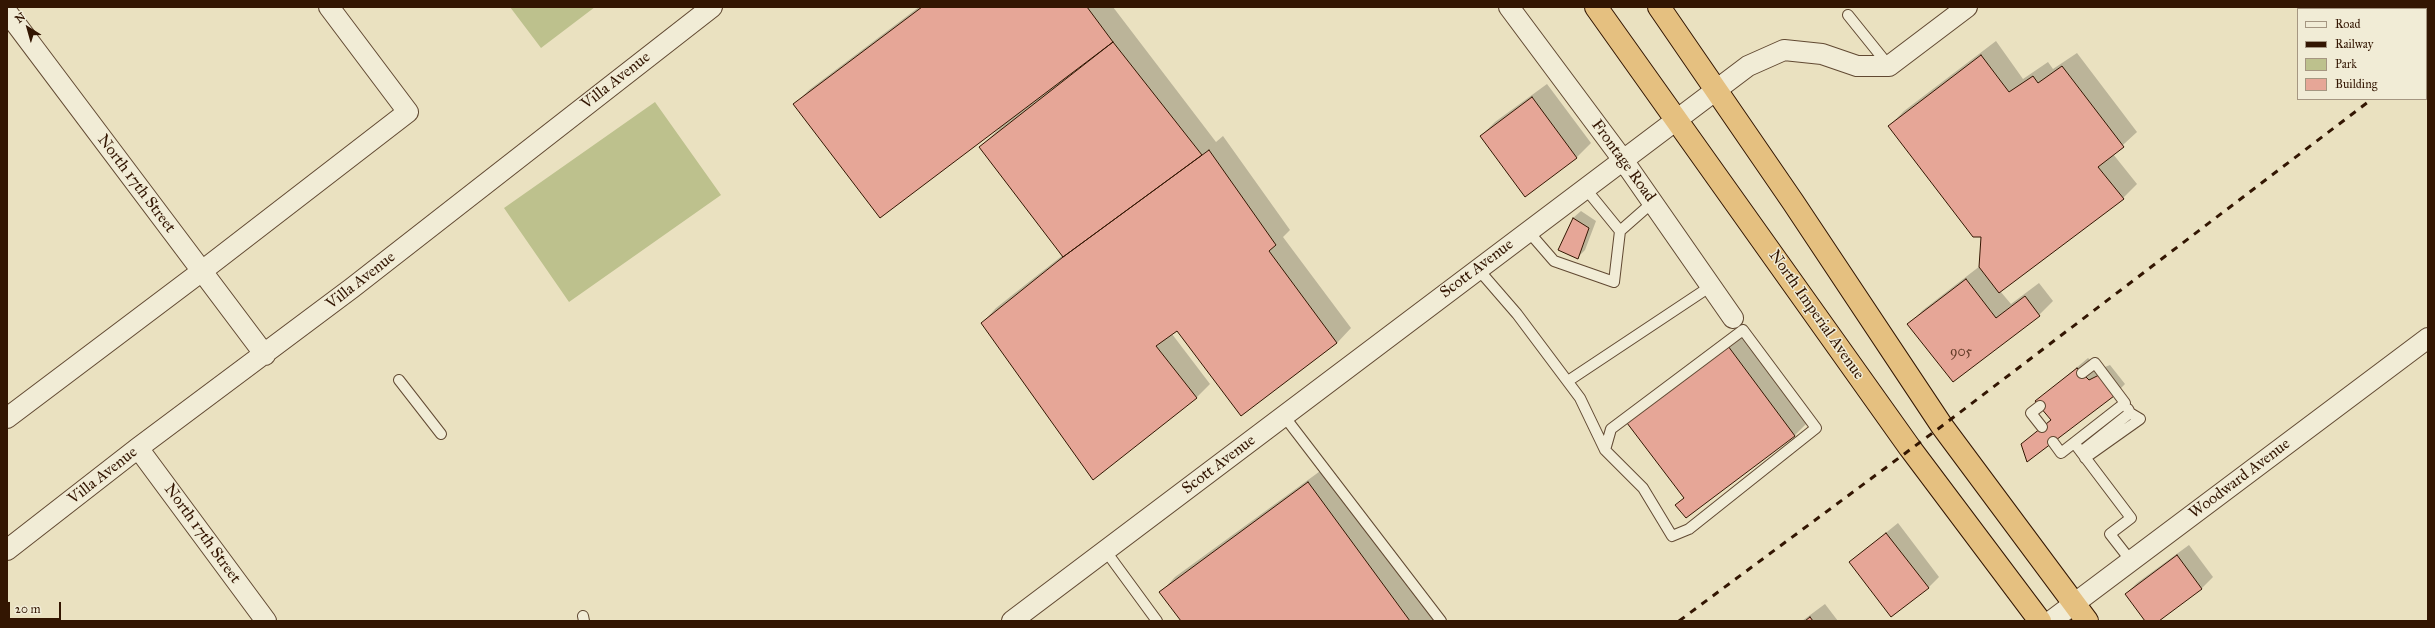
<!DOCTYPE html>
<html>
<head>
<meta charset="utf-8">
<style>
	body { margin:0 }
	#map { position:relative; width:2435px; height:628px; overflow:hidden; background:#eae1c0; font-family:"IM FELL Great Primer",serif }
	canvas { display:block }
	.frame { position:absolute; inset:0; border:8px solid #331602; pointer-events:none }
	.legend { position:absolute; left:2297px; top:8px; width:130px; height:92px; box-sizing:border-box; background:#f1ecd6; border:1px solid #a59681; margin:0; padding:5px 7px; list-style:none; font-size:12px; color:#331602 }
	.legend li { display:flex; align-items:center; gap:8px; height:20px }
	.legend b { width:20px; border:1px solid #a59681 }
	.north { position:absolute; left:8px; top:8px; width:40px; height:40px; -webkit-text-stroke:3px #f1ecd6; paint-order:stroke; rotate:323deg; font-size:11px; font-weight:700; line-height:16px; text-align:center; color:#331602 }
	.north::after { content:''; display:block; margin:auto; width:14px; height:18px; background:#331602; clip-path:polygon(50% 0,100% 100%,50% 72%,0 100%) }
	.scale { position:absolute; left:8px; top:602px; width:53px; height:18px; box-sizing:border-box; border:2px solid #331602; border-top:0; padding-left:5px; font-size:12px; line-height:14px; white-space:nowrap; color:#331602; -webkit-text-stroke:3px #f1ecd6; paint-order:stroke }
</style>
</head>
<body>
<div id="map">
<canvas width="2435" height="628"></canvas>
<div class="frame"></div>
<ul class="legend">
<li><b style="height:5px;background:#f1ecd6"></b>Road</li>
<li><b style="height:5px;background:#331602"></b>Railway</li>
<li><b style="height:11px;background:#bdc18d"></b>Park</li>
<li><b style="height:11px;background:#e6a697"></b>Building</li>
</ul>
<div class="north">N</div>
<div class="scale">20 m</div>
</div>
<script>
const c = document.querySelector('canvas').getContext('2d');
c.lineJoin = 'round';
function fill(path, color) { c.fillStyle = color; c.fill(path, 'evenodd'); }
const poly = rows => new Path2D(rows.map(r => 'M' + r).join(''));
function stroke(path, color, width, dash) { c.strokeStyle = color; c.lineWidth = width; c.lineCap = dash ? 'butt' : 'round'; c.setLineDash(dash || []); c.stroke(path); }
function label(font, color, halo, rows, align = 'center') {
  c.font = font + ' "IM FELL Great Primer",serif'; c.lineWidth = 3; c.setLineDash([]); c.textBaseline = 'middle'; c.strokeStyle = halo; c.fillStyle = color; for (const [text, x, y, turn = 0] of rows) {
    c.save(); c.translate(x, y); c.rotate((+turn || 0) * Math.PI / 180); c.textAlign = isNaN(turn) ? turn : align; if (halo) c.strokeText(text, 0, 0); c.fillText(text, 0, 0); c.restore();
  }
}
const green = poly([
	[510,7,595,7,541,48],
	[655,102,721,195,569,302,504,208]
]);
const shadow = poly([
	[919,7,1113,7,1216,142,1223,136,1290,230,1283,237,1351,328,1337,343,1241,415,1177,330,1172,334,1210,384,1196,398,982,323,996,308,1063,255,980,147,999,129,998,128,795,104,809,90],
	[1996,41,2023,79,2048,62,2053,69,2077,53,2137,132,2113,154,2137,184,2123,198,2000,291,2011,304,2039,283,2053,301,2039,315,1953,381,1909,324,1923,310,1980,266,1982,236,1889,126,1904,111],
	[1547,84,1591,143,1577,157,1525,196,1481,136,1495,122],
	[1581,211,1596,221,1585,250,1578,257,1560,249,1573,218],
	[1743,333,1809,421,1795,435,1686,517,1677,505,1685,497,1628,423],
	[2088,358,2100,369,2110,365,2125,384,2114,395,2022,445,2052,418,2037,401],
	[1323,469,1435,621,1182,621,1161,592,1175,577],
	[1898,523,1939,577,1928,588,1850,562],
	[2189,545,2213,577,2202,588,2157,621,2146,621,2126,594,2137,583],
	[1825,604,1838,621,1802,621]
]);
const building = poly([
	[922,7,1087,7,1113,42,880,218,793,104,922,7],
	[1113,42,1202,155,1063,257,979,147,1113,42],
	[1981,55,2009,92,2033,76,2038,83,2062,66,2124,147,2098,167,2124,199,1999,293,1979,267,1981,237,1973,237,1888,126,1981,55],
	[1532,97,1577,158,1525,197,1480,136,1532,97],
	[1209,150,1276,245,1269,251,1337,343,1241,416,1177,331,1156,346,1197,398,1093,480,981,323,1063,257,1209,150],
	[1573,218,1589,228,1578,259,1558,250,1573,218],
	[1966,279,1996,318,2025,296,2040,316,1953,382,1907,324,1966,279],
	[1728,346,1795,436,1686,518,1675,505,1684,498,1627,423,1728,346],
	[2077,368,2089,380,2099,375,2114,396,2027,462,2021,444,2051,420,2035,401,2077,368],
	[1308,482,1410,621,1181,621,1159,592,1308,482],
	[1886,533,1929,588,1891,617,1849,562,1886,533],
	[2177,555,2202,589,2159,621,2145,621,2125,594,2177,555],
	[1810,617,1813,621,1805,621,1810,617]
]);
const lane = poly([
	[1848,15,1889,66],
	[1528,231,1554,261,1614,282,1620,231,1585,188],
	[1620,231,1653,202],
	[1478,269,1517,314,1580,398,1605,450,1643,488,1672,536,1689,529,1816,428,1743,330,1611,429,1605,450],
	[399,380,441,434],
	[1568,381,1711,286],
	[2040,406,2031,413,2042,427],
	[1284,416,1441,621],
	[2053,442,2061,453,2125,403,2095,363,2082,373],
	[2075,444,2131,518,2110,534,2131,561],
	[2081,452,2130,413,2128,409],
	[2085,458,2140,419,2130,413],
	[1105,550,1157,621],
	[583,616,584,621]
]);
const street = poly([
	[1509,7,1623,160,1733,318],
	[7,12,265,355],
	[7,418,202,271,408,112,329,7],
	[138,448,266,621],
	[7,550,138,448,352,288,712,7],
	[1012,621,1748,66,1784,50,1822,54,1857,66,1889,66,1967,7],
	[2051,621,2428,338]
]);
const highway = poly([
	[1596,7,1910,448,2040,621],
	[1659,7,1793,202,1942,426,2087,621]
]);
const rail = poly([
	[2426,58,2428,57],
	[1679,621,1942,426,2372,99]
]);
const numberNames = [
	["905",1961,353]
];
const streetNames = [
	["Villa Avenue",616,81,-38],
	["Frontage Road",1623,161,54],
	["North 17th Street",136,184,53],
	["Scott Avenue",1477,269,-37],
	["Villa Avenue",361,281,-38],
	["North Imperial Avenue",1816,315,55],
	["Scott Avenue",1219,465,-37],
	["Villa Avenue",103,476,-38],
	["Woodward Avenue",2240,479,-37],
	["North 17th Street",202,534,54]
];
fill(green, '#bdc18d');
fill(shadow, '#0003');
fill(building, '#e6a697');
stroke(building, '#331602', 1);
stroke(lane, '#614932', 12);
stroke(street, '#614932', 22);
stroke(highway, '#331602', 24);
stroke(lane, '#f1ecd6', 10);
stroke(street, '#f1ecd6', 20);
stroke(highway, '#e5c080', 22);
stroke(rail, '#331602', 3, [7, 7]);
label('14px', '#603a27', null, numberNames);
label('16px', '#331602', '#f1ecd6', streetNames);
</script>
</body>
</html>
